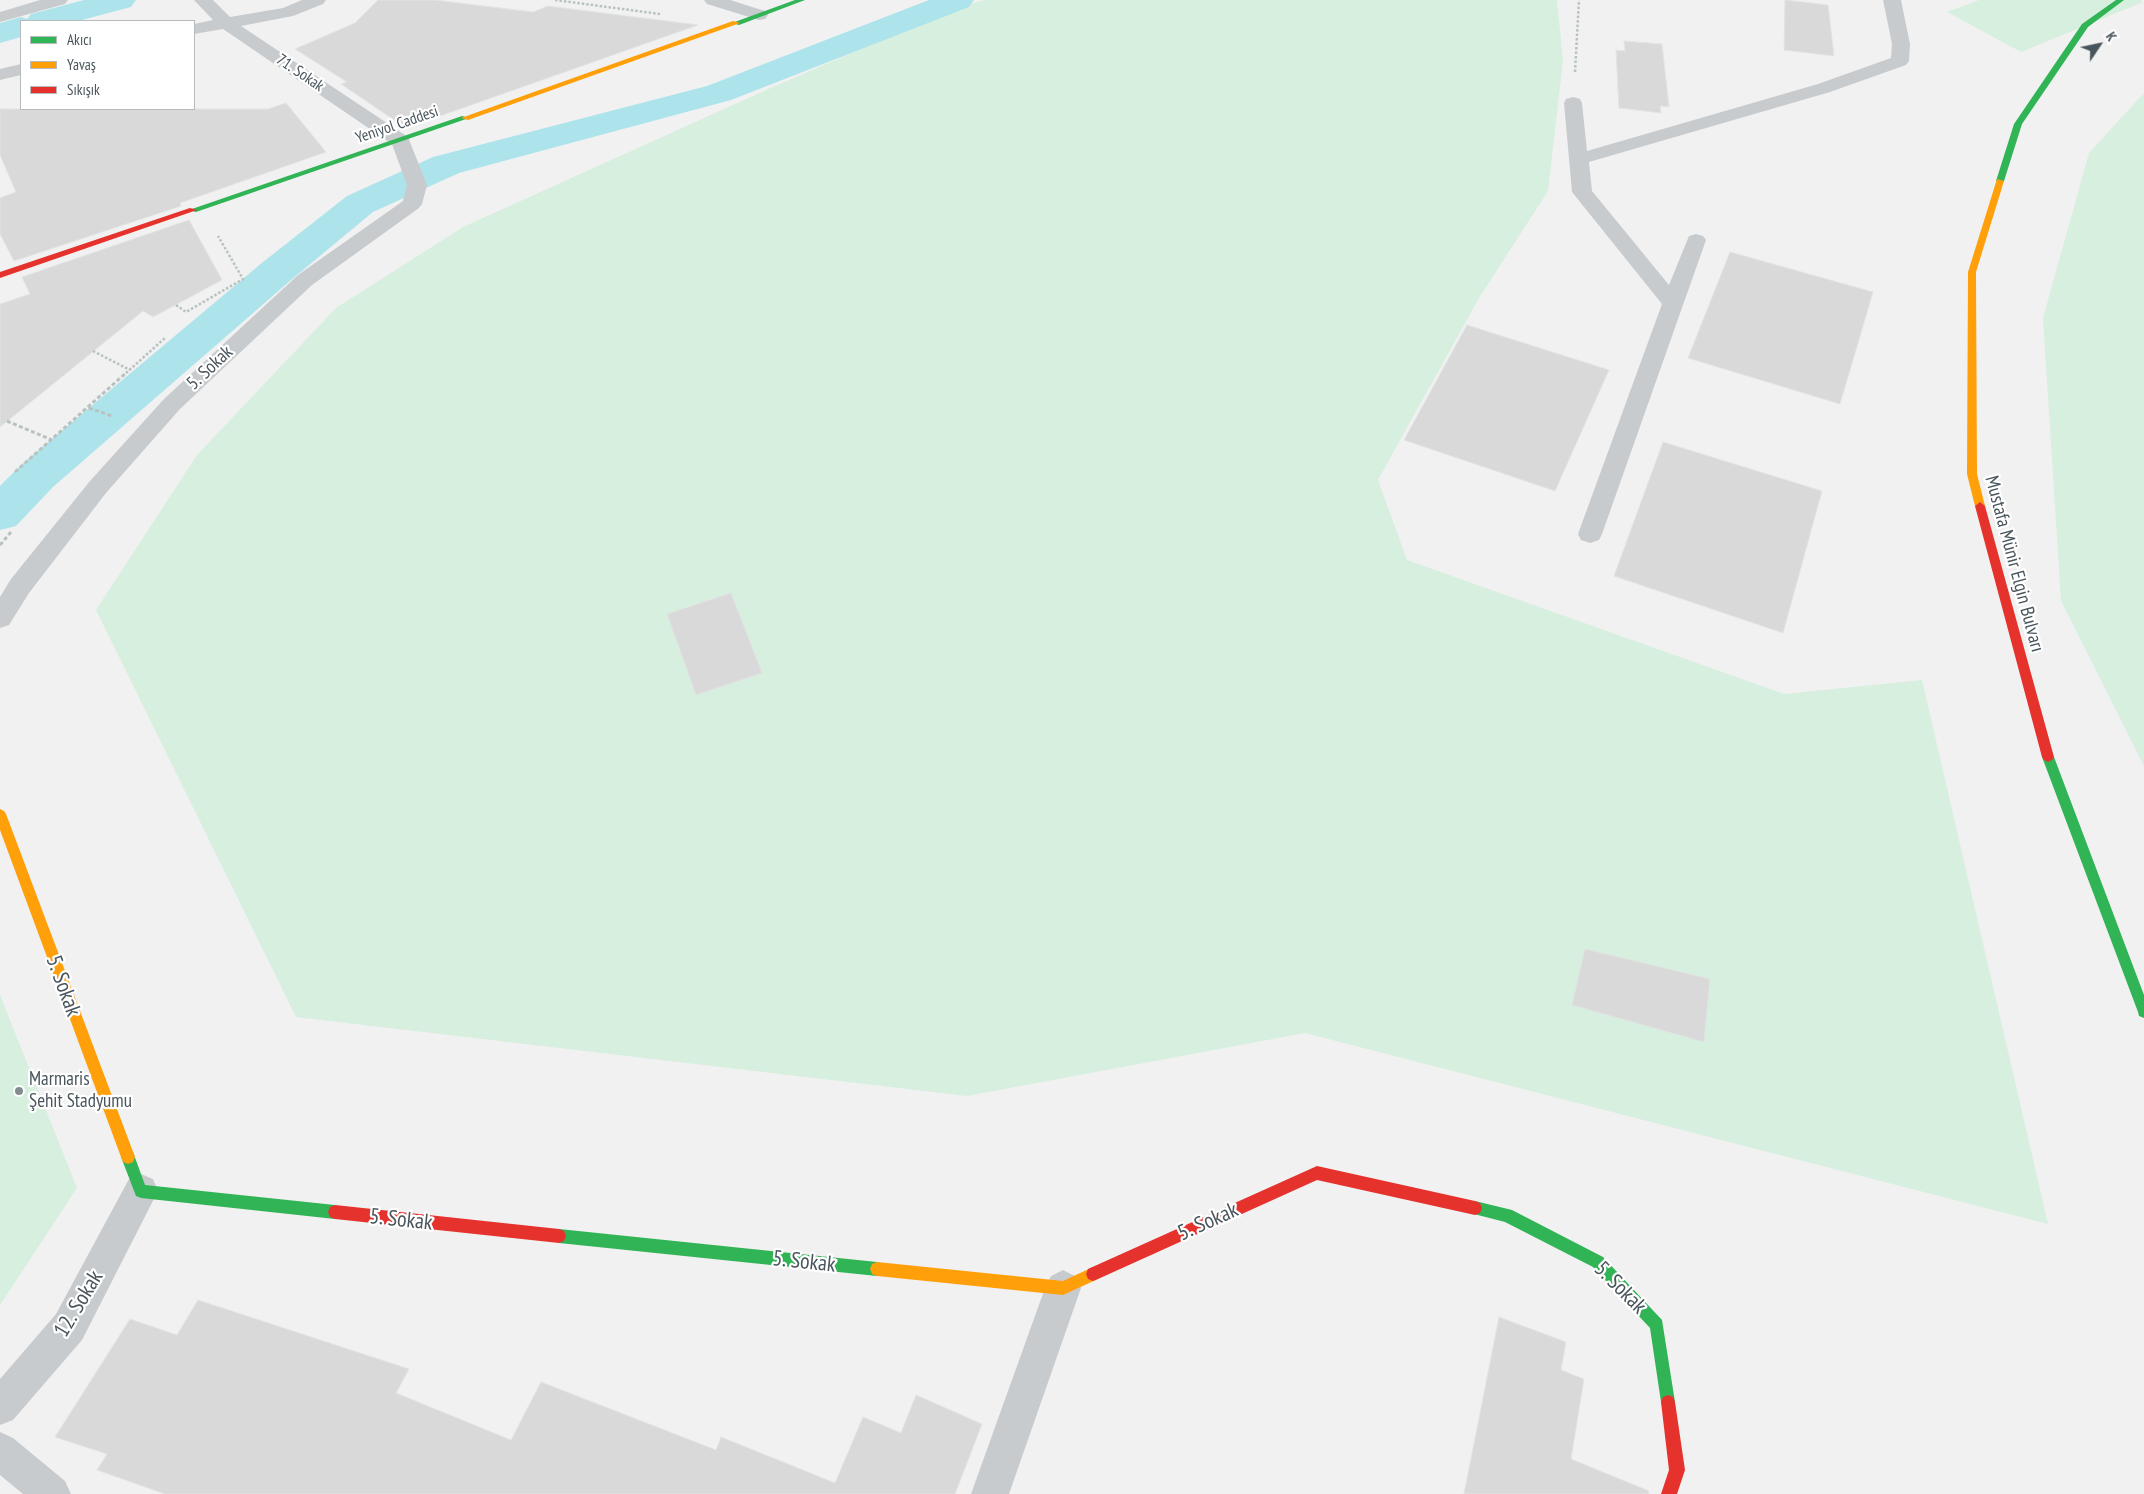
<!DOCTYPE html>
<html>
<head>
<meta charset="utf-8">
<style>
	body { margin:0 }
	#map { position:relative; width:2144px; height:1494px; overflow:hidden; background:#f1f1f1; font-family:"PT Sans Narrow",sans-serif }
	canvas { display:block }
	.legend { position:absolute; left:20px; top:20px; width:175px; height:90px; box-sizing:border-box; background:#fff; border:1px solid #b6bbbe; margin:0; padding:6px 9px; list-style:none; font-size:15px; color:#49555c }
	.legend li { display:flex; align-items:center; gap:10px; height:25px }
	.legend b { width:25px; border:1px solid #b6bbbe }
	.north { position:absolute; left:2074px; top:20px; width:50px; height:50px; -webkit-text-stroke:4px #fff; paint-order:stroke; rotate:56deg; font-size:14px; font-weight:700; line-height:20px; text-align:center; color:#49555c }
	.north::after { content:''; display:block; margin:auto; width:18px; height:22px; background:#49555c; clip-path:polygon(50% 0,100% 100%,50% 72%,0 100%) }
</style>
</head>
<body>
<div id="map">
<canvas width="2144" height="1494"></canvas>
<ul class="legend">
<li><b style="height:6px;background:#30b455"></b>Akıcı</li>
<li><b style="height:6px;background:#ff9f0a"></b>Yavaş</li>
<li><b style="height:6px;background:#e5322d"></b>Sıkışık</li>
</ul>
<div class="north">K</div>
</div>
<script>
const c = document.querySelector('canvas').getContext('2d');
c.lineJoin = 'round';
function fill(path, color) { c.fillStyle = color; c.fill(path, 'evenodd'); }
const poly = rows => new Path2D(rows.map(r => 'M' + r).join(''));
function stroke(path, color, width, dash) { c.strokeStyle = color; c.lineWidth = width; c.lineCap = dash ? 'butt' : 'round'; c.setLineDash(dash || []); c.stroke(path); }
function label(font, color, halo, rows, align = 'center') {
  c.font = font + ' "PT Sans Narrow",sans-serif'; c.lineWidth = 4.5; c.setLineDash([]); c.textBaseline = 'middle'; c.strokeStyle = halo; c.fillStyle = color; for (const [text, x, y, turn = 0] of rows) {
    c.save(); c.translate(x, y); c.rotate((+turn || 0) * Math.PI / 180); c.textAlign = isNaN(turn) ? turn : align; if (halo) c.strokeText(text, 0, 0); c.fillText(text, 0, 0); c.restore();
  }
}
const green = poly([
	[984,0,1557,0,1563,61,1548,191,1479,298,1378,480,1407,560,1784,694,1922,680,2048,1224,1305,1033,967,1096,296,1017,96,610,197,455,336,308,463,227,775,86,959,7],
	[1979,0,2140,0,2143,2,2021,52,1947,12],
	[2144,93,2144,766,2061,601,2043,318,2089,153],
	[0,995,77,1188,0,1305]
]);
const canal = poly([
	[84,0,136,0,131,7,78,21,21,21,21,37,0,43,0,23,21,17,27,19,31,14,84,0],
	[929,0,974,0,969,7,731,100,459,173,373,212,291,280,53,487,16,526,0,530,0,486,21,465,263,262,347,196,433,157,707,86,929,0]
]);
const building = poly([
	[378,0,435,0,533,12,548,6,698,25,406,128,341,84,347,82,295,49,355,23,378,0],
	[1785,0,1828,5,1834,56,1784,50,1785,0],
	[1624,41,1662,44,1669,107,1660,106,1661,113,1619,108,1616,50,1625,51,1624,41],
	[286,103,326,152,180,203,181,206,14,261,0,234,0,198,16,192,0,155,0,109,268,109,286,103],
	[189,220,222,280,153,317,143,311,0,427,0,304,30,294,22,277,189,220],
	[1730,252,1873,292,1840,404,1688,358,1730,252],
	[1467,325,1609,370,1555,491,1404,440,1467,325],
	[1663,442,1822,491,1783,633,1614,576,1663,442],
	[731,593,762,673,696,695,667,614,731,593],
	[1585,949,1710,979,1704,1042,1572,1005,1585,949],
	[198,1300,409,1369,396,1393,511,1440,541,1382,716,1450,721,1437,835,1483,863,1417,901,1433,916,1395,982,1424,955,1494,165,1494,97,1470,107,1454,55,1437,130,1319,177,1335,198,1300],
	[1499,1317,1566,1342,1561,1370,1584,1379,1571,1459,1649,1491,1648,1494,1464,1494,1499,1317]
]);
const pathFar1 = poly([
	[555,0,660,14],
	[1575,72,1579,0],
	[176,305,186,312,243,279,218,236],
	[93,351,130,370],
	[126,373,165,338]
]);
const path = poly([
	[89,408,112,416],
	[7,421,52,440],
	[15,472,127,372],
	[0,545,11,532]
]);
const street = poly([
	[40,0,68,0,65,4,0,22,0,12,40,0],
	[194,0,213,0,230,17,283,8,302,0,326,0,323,4,293,16,241,26,408,137,427,185,422,204,419,208,312,285,180,409,106,493,29,593,9,625,0,628,0,597,11,579,90,481,164,399,298,275,403,201,407,185,392,144,223,29,194,34,194,24,213,20,194,0],
	[704,0,730,0,765,11,768,15,765,19,759,20,707,4,704,0],
	[1883,0,1901,0,1910,44,1909,61,1906,65,1830,92,1589,162,1592,191,1669,285,1689,236,1696,234,1703,236,1706,240,1602,534,1599,540,1590,543,1581,540,1578,534,1662,304,1572,192,1564,103,1566,99,1573,97,1580,99,1582,103,1587,151,1818,84,1891,58,1892,44,1883,0],
	[21,64,21,75,0,80,0,69,21,64],
	[141,1174,153,1179,158,1191,82,1340,13,1420,0,1425,0,1379,56,1314,129,1179,141,1174],
	[1063,1270,1075,1276,1081,1288,1009,1494,971,1494,1045,1288,1051,1276,1063,1270],
	[0,1432,13,1438,65,1481,71,1494,23,1494,0,1475,0,1432]
]);
const fast = poly([
	[795,0,805,0,739,25,732,23,795,0],
	[2116,0,2124,0,2088,27,2022,124,2004,181,1997,183,1996,181,2014,124,2082,24,2116,0],
	[462,116,469,118,196,212,189,210,462,116],
	[2048,752,2052,754,2054,757,2144,995,2144,1018,2139,1016,2138,1012,2042,757,2044,754,2048,752],
	[128,1150,133,1152,145,1185,335,1205,340,1207,342,1212,340,1217,335,1219,141,1198,136,1196,121,1157,123,1152,128,1150],
	[1475,1201,1512,1210,1603,1257,1662,1320,1675,1402,1673,1407,1668,1409,1663,1407,1661,1402,1650,1328,1593,1267,1505,1222,1470,1213,1468,1208,1470,1203,1475,1201],
	[559,1229,877,1262,882,1264,884,1269,882,1274,877,1276,559,1243,554,1241,552,1236,554,1231,559,1229]
]);
const slow = poly([
	[733,21,740,23,468,120,461,118,733,21],
	[1997,179,2004,181,1976,272,1977,474,1985,506,1980,510,1975,506,1967,474,1968,272,1997,179],
	[0,809,4,811,6,814,135,1157,133,1162,128,1164,123,1162,121,1157,0,830,0,809],
	[877,1262,1063,1281,1093,1267,1098,1269,1100,1274,1098,1279,1063,1295,877,1276,872,1274,870,1269,872,1264,877,1262]
]);
const jam = poly([
	[190,208,197,210,0,278,0,272,190,208],
	[1980,502,1985,506,2054,757,2052,760,2048,762,2044,760,2042,757,1975,506,1980,502],
	[1317,1166,1475,1201,1480,1203,1482,1208,1480,1213,1475,1215,1317,1180,1098,1279,1093,1281,1088,1279,1086,1274,1088,1269,1317,1166],
	[335,1205,559,1229,564,1231,566,1236,564,1241,559,1243,335,1219,330,1217,328,1212,330,1207,335,1205],
	[1668,1395,1673,1397,1675,1402,1685,1470,1677,1494,1661,1494,1669,1470,1661,1402,1663,1397,1668,1395]
]);
const markers = [
	[19,1091,5,"#848c90"]
];
const farStreetnames = [
	["71. Sokak",300,73,34],
	["Yeniyol Caddesi",397,125,-19]
];
const streetNames = [
	["5. Sokak",210,368,-43],
	["Mustafa Münir Elgin Bulvarı",2014,564,75]
];
const poiNames = [
	["Marmaris",29,1080],
	["Şehit Stadyumu",29,1102]
];
const nearStreetnames = [
	["5. Sokak",63,986,70],
	["5. Sokak",401,1220,6],
	["5. Sokak",1208,1222,-24],
	["5. Sokak",804,1262,6],
	["5. Sokak",1620,1288,45],
	["12. Sokak",79,1304,-59]
];
fill(green, '#d7efde');
fill(canal, '#ade4eb');
fill(building, '#d9d9da');
stroke(building, '#e2e3e4', 1);
stroke(pathFar1, '#b8c3bf', 2.5, [2.5, 2]);
stroke(path, '#b8c3bf', 3, [4, 2.5]);
fill(street, '#c8cbcd');
fill(fast, '#30b455');
fill(slow, '#ff9f0a');
fill(jam, '#e5322d');
for (const [x, y, r, color] of markers) { const dot = new Path2D(); dot.arc(x, y, r, 0, 2 * Math.PI); c.fillStyle = color; c.fill(dot); stroke(dot, '#fff', 2); }
label('16px', '#49555c', '#fff', farStreetnames);
label('19px', '#49555c', '#fff', streetNames);
label('19px', '#49555c', '#fff', poiNames, 'left');
label('22px', '#49555c', '#fff', nearStreetnames);
</script>
</body>
</html>
